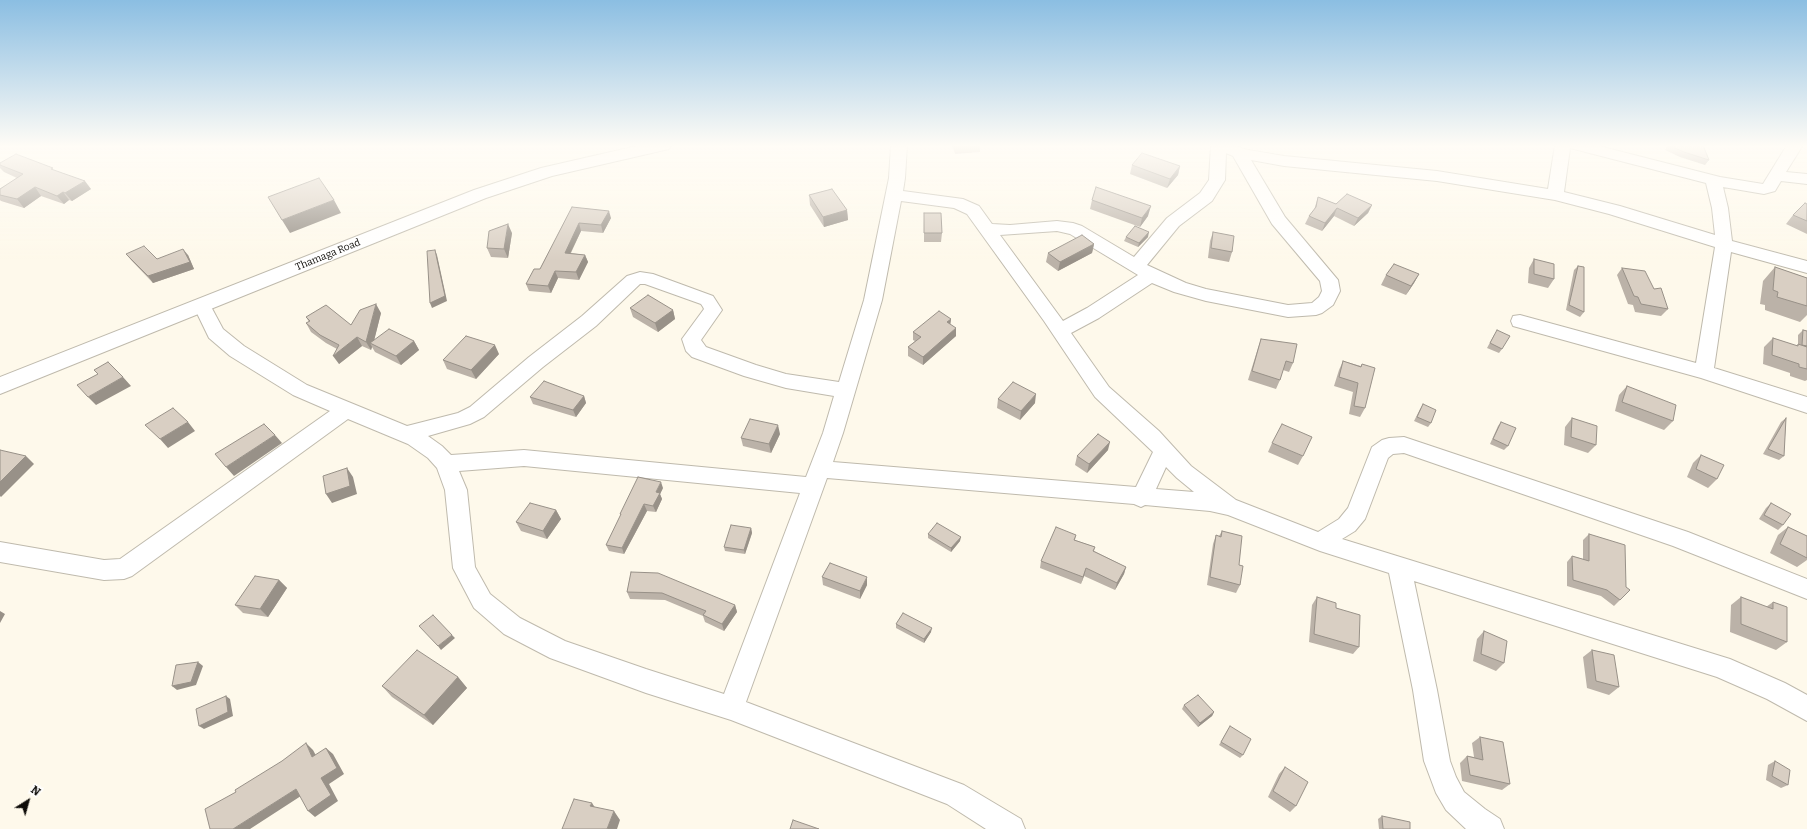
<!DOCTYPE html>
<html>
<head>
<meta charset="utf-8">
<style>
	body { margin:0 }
	#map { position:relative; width:1807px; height:829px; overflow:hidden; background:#fef9eb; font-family:Bitter,serif }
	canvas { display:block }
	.north { position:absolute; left:8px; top:781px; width:40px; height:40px; -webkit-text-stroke:3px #fff; paint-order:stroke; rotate:37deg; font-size:11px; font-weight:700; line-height:16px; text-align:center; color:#0d0b07 }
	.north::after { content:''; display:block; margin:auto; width:14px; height:18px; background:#0d0b07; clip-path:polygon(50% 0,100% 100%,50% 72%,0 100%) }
</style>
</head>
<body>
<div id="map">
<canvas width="1807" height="829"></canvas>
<div class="north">N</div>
</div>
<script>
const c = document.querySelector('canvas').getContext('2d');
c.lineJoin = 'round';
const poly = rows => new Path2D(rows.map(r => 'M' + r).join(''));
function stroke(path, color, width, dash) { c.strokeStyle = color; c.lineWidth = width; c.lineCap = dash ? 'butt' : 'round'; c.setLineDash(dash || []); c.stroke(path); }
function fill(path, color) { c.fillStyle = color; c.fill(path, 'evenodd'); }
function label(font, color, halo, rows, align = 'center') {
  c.font = font + ' Bitter,serif'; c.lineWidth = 3; c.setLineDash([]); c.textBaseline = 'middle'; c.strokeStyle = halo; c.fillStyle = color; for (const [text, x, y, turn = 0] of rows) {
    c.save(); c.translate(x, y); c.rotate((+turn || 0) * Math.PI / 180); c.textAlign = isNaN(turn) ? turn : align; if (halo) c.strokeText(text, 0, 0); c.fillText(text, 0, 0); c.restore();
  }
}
const street = poly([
	[891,145,907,145,905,178,903,191,963,199,979,206,992,224,1010,225,1057,221,1073,223,1082,226,1134,257,1167,218,1200,193,1209,180,1211,145,1235,145,1243,149,1284,156,1437,171,1548,189,1555,145,1595,145,1720,177,1763,184,1787,145,1803,145,1786,172,1807,174,1807,184,1781,181,1775,191,1764,194,1723,187,1728,208,1732,241,1807,261,1807,273,1731,252,1714,368,1807,397,1807,413,1701,378,1513,326,1511,321,1513,316,1520,315,1696,363,1715,247,1609,214,1555,200,1437,181,1284,166,1251,160,1285,217,1338,280,1340,291,1333,305,1322,313,1316,315,1288,317,1206,301,1174,292,1152,283,1099,318,1071,333,1109,387,1159,431,1191,466,1236,500,1318,532,1339,519,1348,508,1372,447,1382,440,1389,438,1404,437,1688,532,1807,579,1807,599,1673,546,1404,453,1393,454,1388,458,1365,519,1355,531,1342,539,1730,659,1785,683,1807,695,1807,721,1767,699,1717,677,1414,581,1437,690,1450,761,1456,777,1464,792,1485,809,1500,819,1504,829,1466,829,1446,810,1436,793,1424,761,1413,690,1389,573,1320,551,1228,515,1210,511,1145,505,1141,507,1134,504,827,478,746,702,964,785,1021,819,1025,829,986,829,947,804,731,720,646,693,550,658,504,634,474,608,453,568,445,490,437,468,428,458,408,444,348,419,132,576,124,579,104,580,0,562,0,542,104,560,120,559,330,411,293,395,230,356,209,338,193,305,196,301,202,299,208,301,223,329,244,346,307,385,407,426,458,413,470,407,529,357,582,316,627,276,640,272,653,274,713,296,722,310,701,340,706,347,756,365,786,374,839,382,864,300,889,178,891,145],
	[1570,148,1706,183,1712,208,1715,235,1620,206,1564,192,1570,148],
	[1226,153,1233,156,1272,224,1320,281,1322,291,1319,297,1312,303,1288,305,1206,289,1186,283,1147,265,1179,226,1212,201,1225,180,1226,153],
	[901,201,954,208,967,214,1044,321,1095,397,1153,452,1136,487,833,462,843,433,882,300,901,201],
	[1057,231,1070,234,1138,275,1087,308,1063,321,1000,235,1057,231],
	[640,284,645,284,701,304,703,307,704,309,682,339,686,351,692,357,744,376,786,388,834,396,823,433,806,477,524,450,451,455,442,446,428,436,470,424,484,417,543,367,596,326,640,284],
	[524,466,800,493,724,694,646,669,565,641,520,618,490,594,475,567,467,490,459,471,524,466],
	[1166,467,1177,478,1194,492,1156,489,1166,467]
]);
const secondary = poly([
	[641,145,671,145,669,149,552,176,486,198,0,394,0,377,474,190,541,168,641,145]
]);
const wall = poly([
	[952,145,980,145,980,152,955,154],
	[1668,145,1709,160,1705,165,1680,157,1665,150],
	[0,163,55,171,91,189,72,201,69,200,64,204,41,196,24,208,1,201,0,200,0,189,17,178,4,172,0,168],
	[1132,165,1180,166,1178,175,1167,188,1130,174],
	[809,195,847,210,848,220,824,227,810,205],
	[1318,197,1336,204,1372,205,1368,213,1354,226,1334,216,1322,231,1305,224,1309,216,1314,210],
	[1092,200,1148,216,1140,227,1090,209],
	[1807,204,1807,234,1786,224,1793,215],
	[572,207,611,218,603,233,581,231,571,253,585,255,588,262,579,280,558,278,551,293,529,291,526,284,540,269],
	[924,213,942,233,941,242,924,242],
	[1213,232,1232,252,1229,262,1208,258,1210,241],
	[512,233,508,258,491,257,487,248],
	[1126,237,1148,237,1138,247,1124,241],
	[1094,244,1092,253,1058,271,1046,262,1048,253],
	[126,254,157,259,188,255,194,269,153,283,131,260],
	[1534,259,1554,279,1548,288,1528,283,1529,268],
	[1578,266,1584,312,1580,317,1566,310,1574,270],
	[1775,267,1807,278,1807,315,1800,322,1765,310,1765,305,1760,304,1763,281],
	[1622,268,1668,309,1661,316,1635,312,1633,305,1628,304,1617,275],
	[1419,274,1414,283,1406,295,1381,285,1386,275],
	[630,308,673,310,675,319,658,332,633,317],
	[381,313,374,340,414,341,419,350,401,365,375,352,372,347,371,350,362,346,339,364,337,349,326,343,311,332,306,323,309,322,306,317,351,325],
	[951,319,950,324,956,336,923,365,908,356,908,347,915,341,913,340,913,332],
	[1803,330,1807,331,1807,380,1805,381,1790,376,1790,373,1763,364,1764,347,1773,338,1797,346,1798,344,1798,335],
	[1494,335,1502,349,1499,353,1487,348],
	[1261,339,1293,363,1289,372,1283,370,1280,380,1276,389,1248,380,1258,348],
	[499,354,476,379,447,369,443,360],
	[1343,361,1361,366,1362,364,1365,408,1360,417,1349,414,1353,392,1334,386,1339,370],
	[1627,386,1673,421,1664,430,1615,411,1619,395],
	[584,396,586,403,576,417,533,404,530,397],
	[998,399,1035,403,1020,420,997,408],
	[1423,404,1431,423,1428,427,1414,421,1420,409],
	[1572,418,1596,445,1588,453,1564,445,1565,427],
	[1786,418,1784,456,1779,460,1763,454,1781,422],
	[1501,422,1508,446,1504,450,1490,444,1498,426],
	[780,434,771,453,743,446,741,438],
	[1272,443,1303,456,1298,465,1268,452],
	[1108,450,1087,473,1075,465,1077,456],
	[1701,455,1717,479,1708,488,1687,477,1693,463],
	[663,488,660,494,662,499,656,512,647,511,624,554,609,551,606,545,621,515,620,514],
	[1771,503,1783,525,1778,530,1759,519,1766,508],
	[556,510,561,519,547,539,521,531,516,522],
	[1788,527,1807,536,1807,560,1797,567,1770,553,1778,535],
	[751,528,752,533,745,554,725,551,724,547],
	[1222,531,1240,585,1236,593,1207,585,1213,544,1216,535,1219,536],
	[928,534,960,541,951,552,928,538],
	[1589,534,1626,587,1630,590,1614,606,1601,596,1567,586,1567,562,1572,556,1583,559,1583,540],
	[1076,535,1075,540,1095,547,1094,551,1126,567,1124,574,1115,590,1084,576,1081,584,1040,568,1041,561],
	[631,572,735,605,737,612,724,631,705,622,703,616,665,600,630,599,627,592],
	[822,577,867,585,860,599,823,585],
	[279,580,287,588,268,617,243,613,235,605],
	[1317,597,1336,608,1359,647,1353,654,1309,642,1312,605],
	[1741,597,1766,607,1773,602,1787,642,1776,650,1730,632,1731,605],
	[896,624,931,632,924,643,896,628],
	[1484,631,1504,663,1496,671,1473,661,1477,639],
	[1592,650,1619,687,1609,695,1587,688,1583,657],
	[458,677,467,688,433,725,392,697,382,686],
	[1184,705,1214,712,1212,716,1198,727,1182,709],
	[1230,726,1243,755,1240,758,1219,745],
	[1480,737,1510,784,1502,790,1462,781,1460,763,1467,756,1474,757,1472,743],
	[1775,761,1788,785,1781,788,1766,780,1768,765],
	[1285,767,1296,806,1290,812,1268,797,1279,774],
	[1382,816,1410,829,1379,829,1378,819]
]);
const shadedWall = poly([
	[1180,166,1178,175,1167,188,1170,179],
	[85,181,91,189,72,201,65,193],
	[35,187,41,196,24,208,17,199],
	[63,192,69,200,64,204,57,196],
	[334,200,341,213,290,233,282,220],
	[1372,205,1368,213,1354,226,1358,218],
	[1151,206,1148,216,1140,227,1142,218],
	[1337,208,1334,216,1322,231,1325,223],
	[847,210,848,220,824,227,823,217],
	[609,211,611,218,603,233,601,225],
	[579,223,581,231,567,260,565,253],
	[508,224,512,233,508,258,504,249],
	[1149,232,1148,237,1138,247,1139,243],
	[1094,244,1092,253,1058,271,1060,262],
	[183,249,188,255,194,269,153,283,148,276],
	[435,250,437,255,447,301,432,308,430,303],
	[585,255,588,262,579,280,576,272],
	[555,271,558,278,551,293,548,286],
	[1419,274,1414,283,1406,295,1411,286],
	[376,304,381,313,373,345,370,343,372,347,371,350,366,342],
	[673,310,675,319,658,332,655,323],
	[951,319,950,327,947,322],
	[956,328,956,336,923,365,923,357],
	[357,337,362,346,339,364,333,356],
	[414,341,419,350,401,365,396,356],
	[495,345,499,354,476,379,471,370],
	[123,377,131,386,96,405,88,397],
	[1036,394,1035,403,1020,420,1021,411],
	[584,396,586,403,576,417,573,410],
	[188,422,195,431,168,448,160,439],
	[778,425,780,434,771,453,769,444],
	[275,435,282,443,234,476,226,467],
	[1110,442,1108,450,1087,473,1089,464],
	[26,456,34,464,1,497,0,496,0,482],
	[347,468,353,477,357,494,332,503,326,494],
	[661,482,663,488,660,494,662,499,656,512,653,506,656,492],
	[644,504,647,511,624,554,622,548],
	[556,510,561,519,547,539,543,531],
	[751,528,752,533,745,554,744,550],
	[961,537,960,541,951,552,951,548],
	[1126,567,1124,574,1115,590,1117,583],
	[1086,568,1084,576,1081,584,1083,577],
	[867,577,867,585,860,599,860,591],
	[279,580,287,588,268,617,260,609],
	[735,605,737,612,724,631,722,624],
	[0,611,5,614,0,623],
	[932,628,931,632,924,643,924,639],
	[452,635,455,638,441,650,438,646],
	[198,662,203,666,196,685,177,690,172,686],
	[458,677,467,688,433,725,424,715],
	[226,696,230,699,233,716,204,729,199,726],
	[1214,712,1212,716,1198,727,1200,723],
	[306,743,313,750,320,763,312,757],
	[326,748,333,754,344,774,329,784,338,801,315,817,308,811,321,778],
	[296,789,304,794,250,829,233,829],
	[592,803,598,812,590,806],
	[614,811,620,820,617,829,607,829]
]);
const building = poly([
	[1668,145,1703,145,1709,160,1684,152,1668,145],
	[1142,153,1180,166,1170,179,1132,165,1142,153],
	[16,154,53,168,51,169,85,181,65,193,63,192,57,196,35,187,17,199,0,195,0,189,23,174,0,165,0,163,16,154],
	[319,178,334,200,282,220,268,197,319,178],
	[1096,187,1151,206,1142,218,1092,200,1096,187],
	[832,189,847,210,823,217,809,195,832,189],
	[1347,194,1372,205,1358,218,1337,208,1325,223,1309,216,1316,207,1318,197,1336,204,1347,194],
	[1805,203,1807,204,1807,221,1793,215,1805,203],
	[572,207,609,211,601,225,579,223,565,253,585,255,576,272,555,271,548,286,526,284,534,269,540,269,572,207],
	[924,213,941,213,942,233,924,233,924,213],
	[508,224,504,249,487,248,489,231,508,224],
	[1135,226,1149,232,1139,243,1126,237,1135,226],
	[1213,232,1234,236,1232,252,1211,248,1213,232],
	[1082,235,1094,244,1060,262,1048,253,1082,235],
	[144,246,157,259,183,249,190,262,148,276,126,254,144,246],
	[435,250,445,296,430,303,427,251,435,250],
	[1534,259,1554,264,1554,279,1534,274,1534,259],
	[1394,264,1419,274,1411,286,1386,275,1394,264],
	[1578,266,1584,267,1584,312,1569,305,1578,266],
	[1775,267,1807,278,1807,306,1777,297,1778,292,1773,290,1775,267],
	[1622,268,1645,271,1654,289,1661,288,1668,309,1641,304,1638,297,1634,296,1622,268],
	[648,295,673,310,655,323,630,308,648,295],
	[376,304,366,342,357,337,333,356,339,345,320,335,306,323,310,321,306,317,326,305,351,325,360,310,376,304],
	[939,311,951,319,947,322,956,328,923,357,908,347,921,337,913,332,939,311],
	[389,329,414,341,396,356,370,343,389,329],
	[1497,330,1510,336,1502,349,1490,343,1497,330],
	[1803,330,1807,331,1807,346,1802,345,1803,330],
	[466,336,495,345,471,370,443,360,466,336],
	[1773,338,1798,346,1798,344,1807,347,1807,369,1799,367,1799,364,1772,355,1773,338],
	[1261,339,1297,344,1293,363,1286,361,1280,380,1252,371,1261,339],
	[1343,361,1361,367,1362,364,1375,368,1365,408,1354,406,1358,383,1339,377,1343,361],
	[108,362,123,377,88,397,77,385,98,374,94,370,108,362],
	[544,381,584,396,573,410,530,397,544,381],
	[1013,382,1036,394,1021,411,998,399,1013,382],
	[1627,386,1676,405,1673,421,1622,402,1627,386],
	[1423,404,1436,410,1431,423,1417,417,1423,404],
	[173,408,188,422,160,439,145,425,173,408],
	[1572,418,1597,426,1596,445,1571,437,1572,418],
	[1786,418,1784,456,1768,449,1786,418],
	[750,419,778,425,769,444,741,438,750,419],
	[1501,422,1516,428,1508,446,1493,439,1501,422],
	[264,424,275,435,226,467,215,454,264,424],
	[1282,424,1312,437,1303,456,1272,443,1282,424],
	[1098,434,1110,442,1089,464,1077,456,1098,434],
	[0,450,26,456,0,482,0,450],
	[1701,455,1724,465,1717,479,1696,469,1701,455],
	[347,468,350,486,326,494,323,476,347,468],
	[638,477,661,482,656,492,660,493,653,506,644,504,622,548,606,545,621,514,620,514,638,477],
	[530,503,556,510,543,531,516,522,530,503],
	[1771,503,1791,514,1783,525,1764,515,1771,503],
	[937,523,961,537,951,548,928,534,937,523],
	[731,525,751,528,744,550,724,547,731,525],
	[1056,527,1076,535,1074,540,1095,547,1093,551,1126,567,1117,583,1086,568,1083,577,1041,561,1056,527],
	[1788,527,1807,536,1807,558,1780,544,1788,527],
	[1222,531,1242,536,1239,565,1243,566,1240,585,1210,577,1216,535,1221,537,1222,531],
	[1589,534,1625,545,1626,587,1630,590,1620,600,1607,590,1573,580,1572,556,1589,561,1589,534],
	[830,563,867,577,860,591,822,577,830,563],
	[631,572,658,573,735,605,722,624,703,615,706,611,662,593,627,592,631,572],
	[255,576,279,580,260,609,235,605,255,576],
	[1317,597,1336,603,1336,608,1360,615,1359,647,1314,634,1317,597],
	[1741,597,1773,609,1773,602,1787,607,1787,642,1741,624,1741,597],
	[903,613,932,628,924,639,896,624,903,613],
	[433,615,452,635,438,646,419,626,433,615],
	[1484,631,1507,641,1504,663,1481,654,1484,631],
	[417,650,458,677,424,715,382,686,417,650],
	[1592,650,1614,655,1619,687,1596,681,1592,650],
	[198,662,191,682,172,686,176,665,198,662],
	[1198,695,1214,712,1200,723,1184,705,1198,695],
	[226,696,228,712,199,726,196,709,226,696],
	[1230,726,1251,739,1243,755,1221,742,1230,726],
	[1480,737,1503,742,1510,784,1470,775,1467,756,1483,760,1480,737],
	[306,743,312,757,326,748,337,768,321,778,331,795,308,811,296,789,233,829,210,829,205,809,236,792,235,790,282,761,306,743],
	[1775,761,1790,770,1788,785,1772,776,1775,761],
	[1285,767,1308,782,1296,806,1273,791,1285,767],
	[574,799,592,803,590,806,614,811,607,829,562,829,574,799],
	[1382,816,1410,822,1410,829,1383,829,1382,816],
	[793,820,819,829,790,829,793,820]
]);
const streetNames = [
	["Thamaga Road",328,255,-22]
];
stroke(street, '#bfbaad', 2);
stroke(secondary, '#bfbaad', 2);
fill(street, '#fff');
fill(secondary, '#fff');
fill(wall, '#bbb2a8');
fill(shadedWall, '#989188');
fill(building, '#d9cfc3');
stroke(building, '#989188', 1);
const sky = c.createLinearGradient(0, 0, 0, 261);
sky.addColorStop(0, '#8bbee2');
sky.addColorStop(0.56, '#fffcf6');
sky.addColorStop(1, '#fffcf600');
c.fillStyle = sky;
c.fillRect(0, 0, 1807, 261);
label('10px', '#0d0b07', '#fff', streetNames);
</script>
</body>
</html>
